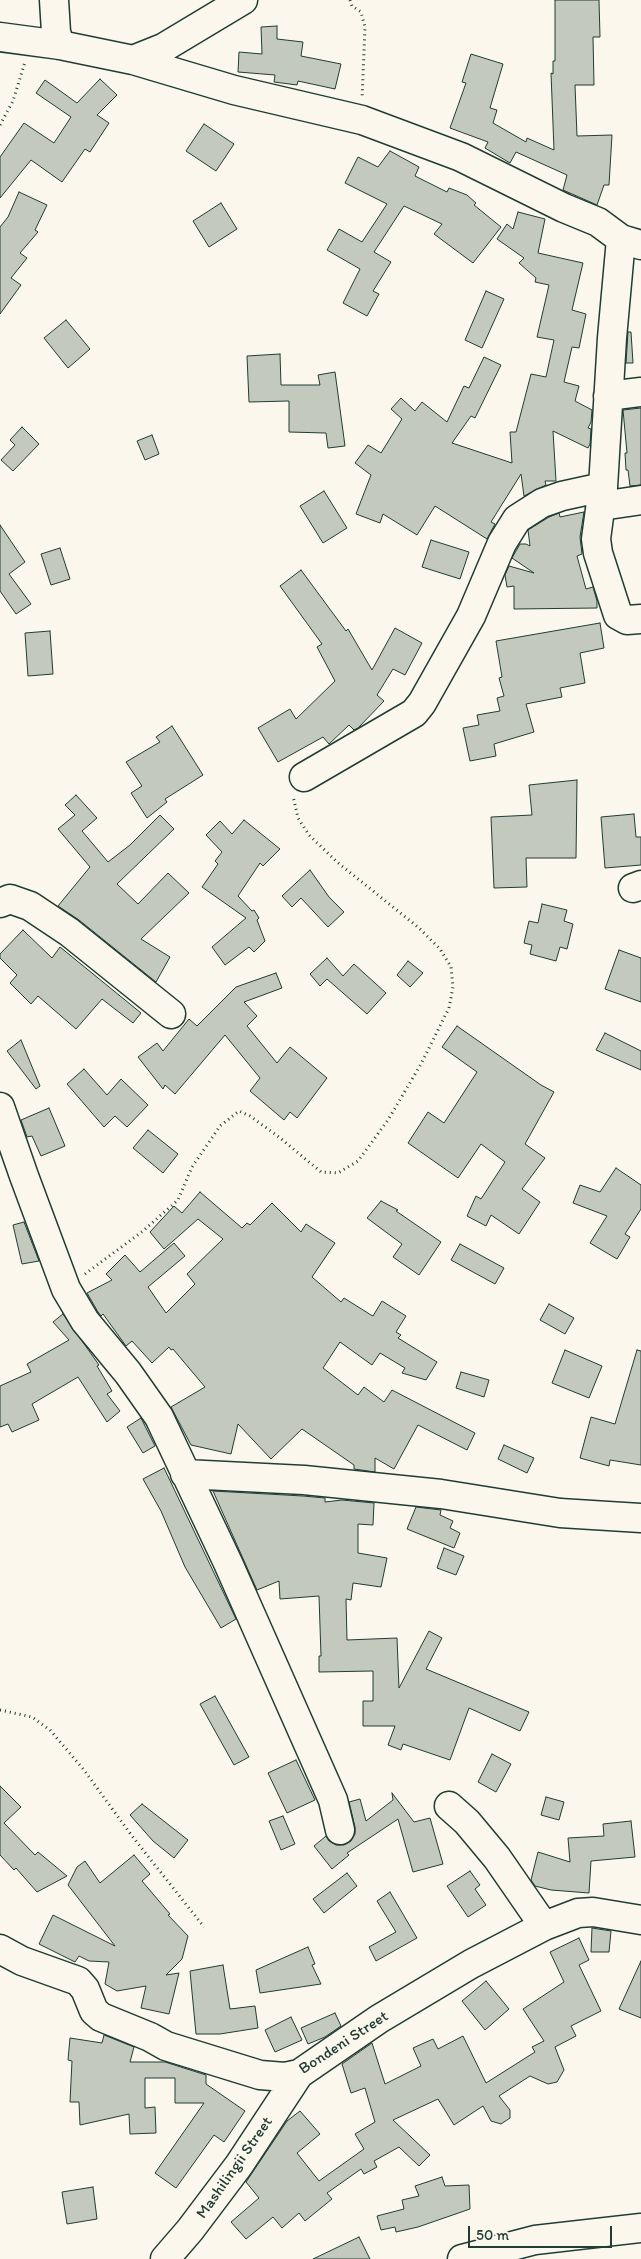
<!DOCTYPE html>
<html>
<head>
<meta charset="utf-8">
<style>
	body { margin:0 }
	#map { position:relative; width:641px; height:2259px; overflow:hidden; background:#fbf7ec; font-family:Itim,sans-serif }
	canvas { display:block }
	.scale { position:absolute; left:468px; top:2226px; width:144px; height:22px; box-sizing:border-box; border:2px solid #1f3d34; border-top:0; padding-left:6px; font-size:15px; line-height:18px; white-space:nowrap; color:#1f3d34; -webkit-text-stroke:4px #fbf7ec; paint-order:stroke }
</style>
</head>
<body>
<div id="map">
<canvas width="641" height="2259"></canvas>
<div class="scale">50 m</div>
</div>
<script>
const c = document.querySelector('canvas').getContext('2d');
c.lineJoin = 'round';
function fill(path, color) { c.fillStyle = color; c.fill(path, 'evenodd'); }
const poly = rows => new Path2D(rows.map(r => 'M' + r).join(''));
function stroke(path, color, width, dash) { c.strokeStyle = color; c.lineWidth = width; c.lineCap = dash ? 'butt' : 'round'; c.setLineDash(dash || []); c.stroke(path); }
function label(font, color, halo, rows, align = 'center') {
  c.font = font + ' Itim,sans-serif'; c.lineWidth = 4; c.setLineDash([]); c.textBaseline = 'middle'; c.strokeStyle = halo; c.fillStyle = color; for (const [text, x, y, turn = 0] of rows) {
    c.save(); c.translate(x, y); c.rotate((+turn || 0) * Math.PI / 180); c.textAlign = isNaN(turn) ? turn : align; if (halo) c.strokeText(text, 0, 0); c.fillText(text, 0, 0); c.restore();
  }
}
const building = poly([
	[555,0,599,0,600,37,593,37,594,85,575,85,577,136,612,135,609,185,604,185,597,205,563,190,567,175,516,152,510,163,485,148,488,142,450,128,466,83,462,82,471,54,503,64,490,108,497,110,493,123,526,142,527,138,554,150,551,73,553,74,553,61,555,61,555,0],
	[277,26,277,39,303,42,301,56,341,64,335,89,298,81,297,85,274,82,275,75,238,72,239,52,262,54,261,27,277,26],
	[100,79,117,95,97,115,109,123,90,152,85,149,62,182,31,160,0,198,0,157,24,123,54,143,71,117,36,93,45,80,77,103,100,79],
	[204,124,234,144,216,171,186,151,204,124],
	[390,151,419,167,415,176,447,192,449,188,467,195,476,203,474,205,501,227,473,263,434,234,442,224,404,206,374,252,391,262,373,291,379,294,367,316,343,303,360,269,327,250,339,229,362,242,387,204,345,183,358,157,378,167,390,151],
	[19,192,47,205,35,230,38,232,20,253,27,258,11,278,21,285,0,314,0,227,8,217,19,192],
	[221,203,237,229,209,247,193,221,221,203],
	[518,212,545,219,538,253,583,263,572,310,586,314,579,348,572,347,564,382,579,386,575,401,592,410,591,422,588,428,591,429,590,444,588,448,553,431,556,481,545,481,546,485,524,496,521,474,491,522,495,524,487,539,435,506,417,535,383,514,380,523,356,514,371,475,355,463,368,445,381,453,402,419,391,409,401,398,415,411,422,402,447,422,464,386,469,388,484,357,501,365,475,418,471,416,452,443,512,463,510,432,516,432,531,374,546,377,554,340,537,337,549,285,535,282,536,278,519,263,524,258,497,239,507,224,513,229,518,212],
	[486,291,504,299,482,348,465,340,486,291],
	[66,320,90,349,68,368,44,338,66,320],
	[628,332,631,332,633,363,626,363,628,332],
	[280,354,281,385,320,385,318,375,335,372,345,446,328,448,326,433,289,432,289,401,249,402,247,356,280,354],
	[641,408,641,485,630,486,628,470,626,470,625,453,627,453,623,410,641,408],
	[22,427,39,444,13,471,1,460,15,445,10,440,22,427],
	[152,435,159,454,145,460,137,441,152,435],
	[324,491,347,528,323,543,300,506,324,491],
	[584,512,580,537,582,554,577,556,586,589,593,587,597,601,597,608,514,609,514,586,507,587,505,575,509,566,534,573,512,558,520,544,526,544,530,546,528,530,549,517,559,513,560,517,584,512],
	[0,525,25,562,9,574,31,604,16,614,0,591,0,525],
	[431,540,469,552,460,579,422,567,431,540],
	[60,548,70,579,51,585,41,554,60,548],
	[301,570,346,631,348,629,372,670,395,628,422,643,405,675,393,669,377,695,384,701,358,728,354,730,349,725,329,744,323,737,278,762,258,728,290,709,296,719,335,681,317,647,322,644,280,586,301,570],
	[600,623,604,648,580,653,585,683,560,688,562,697,526,704,534,732,494,744,496,756,470,761,463,728,479,725,477,715,500,711,497,698,504,696,499,678,502,677,496,641,600,623],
	[50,631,53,674,28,676,25,633,50,631],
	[172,726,203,775,165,799,167,802,147,818,131,793,142,786,126,762,160,742,156,737,172,726],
	[577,780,576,858,526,858,527,887,494,888,491,817,532,815,529,785,577,780],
	[76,795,97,818,82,831,108,862,130,845,160,815,174,829,117,884,138,904,168,873,189,893,141,939,170,957,156,982,79,920,58,906,90,867,58,829,75,815,65,805,76,795],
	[634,814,636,837,641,837,641,865,605,868,601,817,634,814],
	[244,820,280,849,263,866,260,863,238,896,252,911,254,910,259,918,257,920,265,941,254,952,249,947,225,965,212,947,246,918,202,887,218,864,215,861,222,852,206,835,220,821,232,834,244,820],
	[310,870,329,897,344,912,328,927,301,898,292,907,282,896,310,870],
	[542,904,567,910,564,921,573,924,567,949,560,947,556,961,530,954,532,945,524,943,529,921,538,923,542,904],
	[23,930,52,958,60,947,141,1013,133,1023,102,999,76,1029,38,996,31,1004,10,983,17,975,0,958,0,954,23,930],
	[619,950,641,958,641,1002,605,989,619,950],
	[327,958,343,976,354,964,386,993,367,1014,327,979,320,986,310,974,327,958],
	[408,961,423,973,410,987,397,975,408,961],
	[276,973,282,988,244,1002,257,1016,247,1026,277,1063,290,1047,327,1078,297,1118,290,1112,284,1120,250,1091,260,1078,225,1035,175,1094,165,1085,163,1089,138,1057,157,1043,163,1051,189,1019,197,1026,236,987,276,973],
	[457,1026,541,1085,554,1092,525,1144,545,1158,522,1189,540,1202,519,1234,491,1215,486,1226,467,1216,476,1196,481,1199,505,1162,481,1144,458,1178,408,1143,428,1112,444,1123,477,1072,442,1047,457,1026],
	[605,1033,641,1051,641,1070,596,1050,605,1033],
	[21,1040,40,1086,36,1089,7,1051,21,1040],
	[84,1069,107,1095,121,1079,148,1105,127,1127,115,1116,104,1127,67,1084,84,1069],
	[49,1108,65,1146,41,1156,32,1136,27,1137,21,1120,49,1108],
	[148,1130,178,1154,163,1173,133,1148,148,1130],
	[616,1168,641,1185,641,1209,625,1234,630,1237,617,1259,590,1243,607,1216,573,1203,580,1185,600,1192,616,1168],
	[200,1192,242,1228,247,1223,250,1225,272,1203,301,1232,306,1224,335,1243,312,1277,341,1302,344,1298,371,1315,373,1316,382,1301,406,1316,396,1332,401,1335,398,1338,437,1362,426,1380,402,1373,405,1368,380,1353,372,1365,340,1342,323,1368,358,1395,364,1387,384,1402,392,1390,475,1433,467,1450,418,1425,394,1469,375,1458,375,1472,354,1469,354,1465,302,1429,271,1459,238,1424,231,1454,191,1445,171,1407,205,1387,173,1349,171,1350,169,1347,152,1363,132,1341,126,1346,103,1314,101,1316,98,1312,87,1293,112,1280,106,1274,125,1255,140,1272,174,1243,185,1256,148,1287,166,1313,195,1284,187,1274,223,1239,198,1219,164,1249,150,1232,174,1206,182,1213,200,1192],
	[381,1201,398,1210,396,1211,441,1242,419,1275,393,1257,402,1244,367,1218,381,1201],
	[24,1222,39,1261,22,1264,13,1225,24,1222],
	[460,1244,504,1268,495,1284,451,1260,460,1244],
	[549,1304,574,1318,565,1334,540,1320,549,1304],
	[63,1314,99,1365,97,1366,112,1391,107,1394,120,1411,107,1422,78,1377,32,1404,39,1420,12,1432,8,1424,0,1427,0,1386,31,1372,27,1364,69,1340,53,1322,63,1314],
	[565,1350,602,1366,589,1398,552,1383,565,1350],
	[637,1350,641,1351,641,1465,610,1460,609,1466,580,1458,591,1417,615,1424,637,1350],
	[461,1372,489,1380,484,1397,456,1388,461,1372],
	[141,1418,155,1446,143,1453,127,1427,141,1418],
	[504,1445,534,1458,527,1473,498,1459,504,1445],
	[164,1468,236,1619,221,1628,185,1567,161,1511,143,1479,164,1468],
	[213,1491,303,1496,325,1498,325,1502,342,1500,374,1503,373,1525,358,1524,358,1553,387,1558,381,1587,353,1583,351,1600,346,1599,347,1640,397,1638,399,1688,429,1631,442,1638,426,1669,529,1712,520,1731,469,1708,450,1760,403,1744,401,1750,388,1745,395,1726,363,1726,363,1701,373,1701,373,1671,319,1672,319,1656,321,1656,319,1596,280,1599,279,1581,257,1590,213,1491],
	[416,1507,441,1510,440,1515,453,1521,450,1528,460,1533,454,1548,407,1529,416,1507],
	[444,1548,464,1556,456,1575,437,1568,444,1548],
	[215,1696,249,1757,234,1765,200,1704,215,1696],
	[492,1754,511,1764,496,1792,478,1782,492,1754],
	[296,1760,315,1800,287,1813,268,1773,296,1760],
	[0,1786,21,1807,4,1823,35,1855,38,1852,67,1876,37,1892,16,1868,14,1870,0,1855,0,1786],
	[392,1793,414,1822,430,1818,443,1864,413,1872,398,1819,347,1853,349,1855,332,1869,314,1846,326,1836,329,1841,336,1845,344,1845,351,1841,355,1834,355,1827,349,1802,360,1799,366,1821,393,1800,392,1793],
	[546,1797,564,1802,559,1820,541,1815,546,1797],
	[142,1804,188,1840,174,1858,153,1841,130,1815,142,1804],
	[283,1816,295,1844,281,1850,269,1821,283,1816],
	[631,1821,635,1857,591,1861,589,1893,551,1890,535,1886,531,1880,538,1852,570,1862,568,1838,604,1836,603,1824,631,1821],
	[134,1855,150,1874,142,1881,170,1914,168,1915,188,1936,182,1959,166,1975,179,1973,169,2014,141,2008,146,1986,117,1991,105,1984,109,1962,89,1961,79,1956,75,1962,39,1944,53,1915,115,1946,68,1885,77,1867,85,1861,100,1883,134,1855],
	[470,1871,480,1885,475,1889,486,1905,468,1917,447,1886,470,1871],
	[347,1873,357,1886,324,1913,313,1899,347,1873],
	[390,1892,417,1938,376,1961,369,1947,396,1932,377,1901,390,1892],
	[592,1928,611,1931,609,1952,591,1952,592,1928],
	[579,1938,589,1960,579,1965,601,2011,571,2026,576,2036,555,2047,564,2070,557,2082,548,2084,530,2076,499,2096,510,2110,510,2118,501,2124,491,2121,483,2106,454,2125,438,2099,393,2120,430,2155,419,2166,399,2147,374,2161,377,2167,364,2174,361,2169,327,2193,332,2199,305,2221,299,2213,282,2228,273,2217,246,2239,231,2222,259,2198,246,2182,287,2121,300,2111,320,2134,297,2153,319,2181,364,2149,355,2134,375,2122,365,2088,351,2093,342,2064,372,2043,385,2084,421,2066,413,2048,433,2039,438,2049,463,2036,486,2083,535,2052,532,2047,544,2041,523,2009,564,1982,550,1952,579,1938],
	[308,1947,315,1964,312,1965,321,1984,260,1993,256,1970,308,1947],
	[641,1961,641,2018,619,2009,641,1961],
	[223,1965,230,2009,255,2006,258,2028,220,2034,196,2034,190,1971,223,1965],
	[486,1981,509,2009,485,2030,462,2001,486,1981],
	[335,2013,341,2026,325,2037,308,2044,301,2028,335,2013],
	[291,2017,302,2040,275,2052,265,2030,291,2017],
	[104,2035,134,2047,130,2062,165,2062,206,2075,206,2084,245,2111,224,2142,214,2135,176,2188,155,2173,204,2103,175,2103,175,2078,145,2078,145,2108,155,2107,156,2133,130,2134,129,2114,80,2125,79,2102,70,2102,72,2061,68,2060,70,2038,102,2043,104,2035],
	[442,2177,445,2186,469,2185,470,2209,418,2227,396,2232,395,2227,381,2230,377,2216,404,2209,402,2200,419,2196,415,2186,442,2177],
	[93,2187,97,2219,67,2224,62,2192,93,2187],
	[359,2237,370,2259,313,2259,359,2237]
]);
const path = poly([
	[350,0,352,6,361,12,365,27,362,99],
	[0,125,13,101,25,62],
	[85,1274,143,1231,178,1200,192,1167,220,1126,239,1111,250,1116,279,1137,321,1172,338,1173,358,1161,388,1120,421,1064,449,1008,453,987,451,967,440,949,419,928,337,862,309,835,298,818,293,796],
	[0,1710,32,1717,50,1730,84,1770,132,1836,204,1927]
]);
const minor = poly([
	[54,0,56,32,60,45],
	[0,37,60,45,133,60,234,90,362,120,461,157,564,208,598,222,621,239,641,245],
	[133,60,163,48,243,0],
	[621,239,612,338,603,487,596,539,598,553,618,615,627,620,641,619],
	[608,396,641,392],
	[601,506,641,500],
	[304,777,414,713,422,703,471,616,502,543,517,519,542,503,562,496,603,487],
	[633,888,641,885],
	[0,903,10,899,30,906,69,932,171,1014],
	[0,1107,24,1176,66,1289,85,1321,128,1373,159,1417,228,1563,333,1800,340,1830],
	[185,1474,304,1480,441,1494,560,1513,641,1518],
	[449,1806,467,1822,497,1858,544,1926],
	[0,1949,22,1961,78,1981,85,1989,94,2011,101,2017,150,2037,166,2046,260,2075,285,2077,299,2074,379,2019,471,1964,544,1926,578,1913,593,1912,641,1920],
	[165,2259,190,2230,239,2165,299,2074],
	[462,2259,535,2240,641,2228]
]);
const streetNames = [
	["Bondeni Street",344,2043,-33],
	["Mashilingii Street",235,2168,-55]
];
fill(building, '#c4c9be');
stroke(building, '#1f3d34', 1);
stroke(minor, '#1f3d34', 31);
stroke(path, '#1f3d34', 3, [1, 4]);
stroke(minor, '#fbf7ec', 28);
label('16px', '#1f3d34', '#fbf7ec', streetNames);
</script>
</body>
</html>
